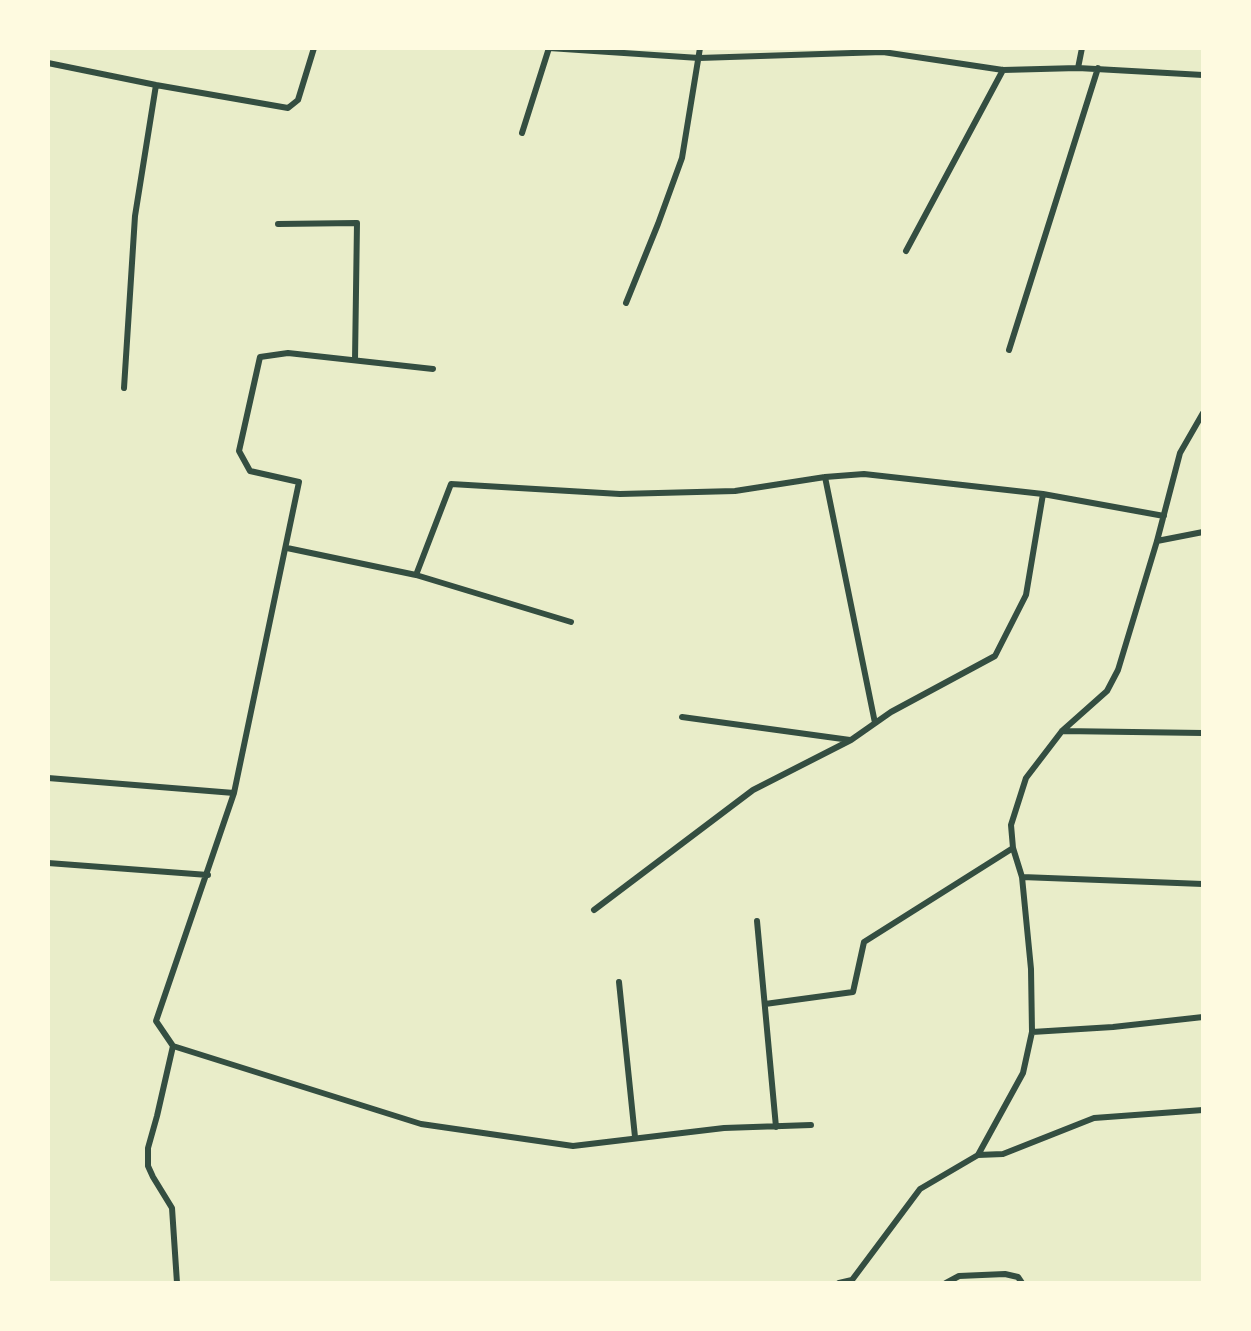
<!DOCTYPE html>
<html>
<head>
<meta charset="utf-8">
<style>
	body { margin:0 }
	#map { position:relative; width:1251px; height:1331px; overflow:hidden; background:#e9edc9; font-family:Helvetica,sans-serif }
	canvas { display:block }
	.frame { position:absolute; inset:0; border:50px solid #fefae0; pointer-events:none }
</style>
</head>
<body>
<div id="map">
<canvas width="1251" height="1331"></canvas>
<div class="frame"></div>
</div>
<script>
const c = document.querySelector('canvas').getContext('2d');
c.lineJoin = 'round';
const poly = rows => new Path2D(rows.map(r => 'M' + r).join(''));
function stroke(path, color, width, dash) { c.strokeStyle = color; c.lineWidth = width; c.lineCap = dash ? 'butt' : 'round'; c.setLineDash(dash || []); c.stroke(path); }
const minor = poly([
	[48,63,156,85,288,108,298,100,314,48],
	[1078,68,1082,48],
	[522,133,549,48,699,58,883,52,1003,70,1078,68,1203,75],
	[278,224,357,223,355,360],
	[906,251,1003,70],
	[626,303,658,224,682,158,700,48],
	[1009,350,1098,68],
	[124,388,135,216,156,85],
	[825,477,875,723],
	[1157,541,1203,532],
	[287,548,416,575,571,622],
	[416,575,451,484,620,494,735,491,825,477,864,474,1043,494,1164,516],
	[682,717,850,740],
	[1062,731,1203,733],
	[48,778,234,793],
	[48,863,208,875],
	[1022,877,1203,884],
	[594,910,753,790,851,740,891,712,995,656,1026,595,1043,494],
	[757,921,776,1127],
	[619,982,635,1137],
	[765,1004,853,992,864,942,1013,848],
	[1032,1032,1113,1027,1203,1017],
	[173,1046,421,1124,573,1146,724,1128,811,1125],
	[978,1155,1003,1154,1094,1118,1203,1110],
	[177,1283,172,1208,153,1177,148,1166,148,1148,157,1116,173,1046,156,1021,234,793,299,482,250,471,239,451,260,357,288,353,433,369],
	[839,1283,852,1280,920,1189,978,1155,1023,1073,1032,1032,1031,969,1022,877,1013,848,1011,825,1026,778,1062,731,1107,691,1118,670,1157,541,1180,453,1203,413],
	[946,1283,959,1276,1005,1274,1018,1277,1022,1283]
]);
stroke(minor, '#344e41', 6);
</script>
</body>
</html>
